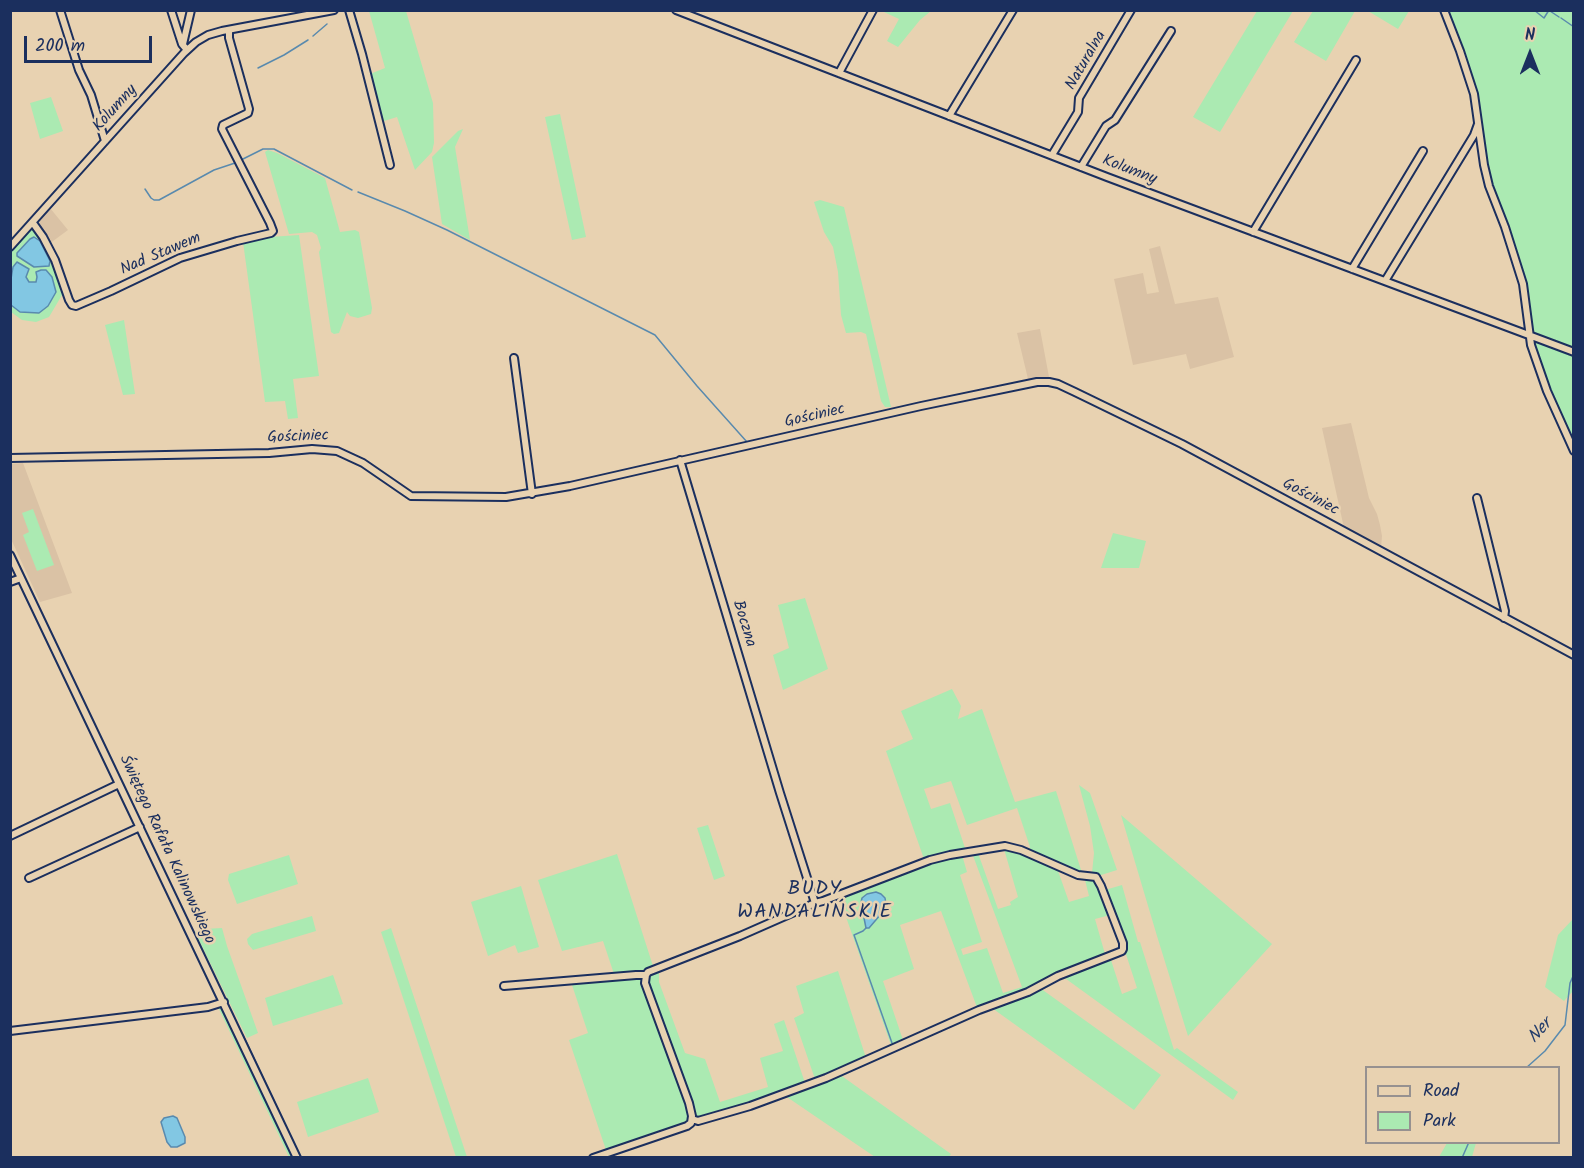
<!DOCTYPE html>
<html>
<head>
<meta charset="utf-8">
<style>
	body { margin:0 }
	#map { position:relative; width:1584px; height:1168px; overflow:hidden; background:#e8d2b1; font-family:Kalam,sans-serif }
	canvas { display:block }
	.frame { position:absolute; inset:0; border:12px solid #1b2f5e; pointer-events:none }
	.legend { position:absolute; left:1365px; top:1066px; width:195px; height:78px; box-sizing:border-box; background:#e8d2b1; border:2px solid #969190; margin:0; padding:8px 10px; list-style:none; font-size:18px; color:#1b2f5e }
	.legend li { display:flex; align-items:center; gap:12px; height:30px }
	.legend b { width:30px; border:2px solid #969190 }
	.north { position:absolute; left:1500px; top:24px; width:60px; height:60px; -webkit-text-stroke:4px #e8d2b1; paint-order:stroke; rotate:0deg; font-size:16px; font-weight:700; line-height:24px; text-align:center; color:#1b2f5e }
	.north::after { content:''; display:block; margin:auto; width:21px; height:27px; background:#1b2f5e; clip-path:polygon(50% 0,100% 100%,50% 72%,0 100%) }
	.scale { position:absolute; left:24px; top:36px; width:128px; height:27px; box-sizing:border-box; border:3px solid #1b2f5e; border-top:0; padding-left:8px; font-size:18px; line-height:21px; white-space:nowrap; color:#1b2f5e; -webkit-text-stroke:4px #e8d2b1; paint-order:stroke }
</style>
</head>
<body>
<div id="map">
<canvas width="1584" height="1168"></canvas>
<div class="frame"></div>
<ul class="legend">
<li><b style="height:8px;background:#e8d2b1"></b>Road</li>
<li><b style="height:16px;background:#abeab2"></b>Park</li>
</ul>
<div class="north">N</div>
<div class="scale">200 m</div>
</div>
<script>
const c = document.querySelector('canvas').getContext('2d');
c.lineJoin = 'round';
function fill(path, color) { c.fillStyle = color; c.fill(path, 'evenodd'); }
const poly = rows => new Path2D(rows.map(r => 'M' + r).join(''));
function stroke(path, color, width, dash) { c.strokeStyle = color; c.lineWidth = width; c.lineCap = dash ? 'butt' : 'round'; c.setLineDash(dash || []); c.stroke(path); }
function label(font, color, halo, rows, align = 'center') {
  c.font = font + ' Kalam,sans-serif'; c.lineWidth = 5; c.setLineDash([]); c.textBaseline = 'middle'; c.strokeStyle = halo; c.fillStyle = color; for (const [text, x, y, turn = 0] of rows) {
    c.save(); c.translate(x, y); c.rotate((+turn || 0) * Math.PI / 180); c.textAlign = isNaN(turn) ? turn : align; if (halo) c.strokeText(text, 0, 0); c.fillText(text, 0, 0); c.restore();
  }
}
const built = poly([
	[50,208,68,230,49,244,39,222],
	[1160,246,1175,304,1218,297,1234,357,1190,369,1186,354,1133,365,1114,279,1143,273,1147,294,1159,292,1149,249],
	[1040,329,1049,377,1028,379,1017,333],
	[1351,423,1369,498,1377,514,1380,525,1382,536,1381,548,1344,528,1322,428],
	[23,463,72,593,40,602,11,539,10,464]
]);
const green = poly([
	[369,11,406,11,433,103,434,143,432,152,415,170,397,117,381,122,370,74,385,68],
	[885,11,885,10,931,11,920,20,898,47,887,41,899,19,884,12],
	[1257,11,1293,11,1220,132,1193,117],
	[1313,11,1355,11,1326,61,1294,42],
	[1368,11,1409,11,1398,29],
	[1445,11,1573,11,1573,446,1552,397,1533,345,1534,342,1529,330,1525,291,1485,166,1476,100],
	[51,97,63,131,40,139,30,103],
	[560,114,586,237,572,240,545,117],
	[463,129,455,147,470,240,442,224,432,157,458,131],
	[268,150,277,153,325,178,340,232,355,230,359,232,372,308,371,314,358,318,350,316,347,312,339,333,334,334,331,332,319,252,321,248,317,235,312,232,289,234,265,152],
	[820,200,844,207,891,407,885,407,881,401,866,334,861,332,846,333,841,315,838,272,833,247,824,232,814,202],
	[33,228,37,229,55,264,64,295,62,295,49,317,36,322,22,320,11,312,11,251],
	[299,235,319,376,293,379,298,418,288,419,285,401,265,402,243,242,255,238],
	[124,320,135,394,123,395,105,325],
	[33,509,54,565,37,571,23,535,29,532,22,513],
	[1113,533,1146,541,1139,568,1101,568],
	[805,598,828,669,783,690,773,655,789,648,778,605],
	[952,689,961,706,958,719,982,709,1015,802,1056,791,1082,873,1076,872,1029,851,1030,847,1017,808,967,825,951,781,924,789,931,809,950,803,966,851,924,859,886,751,913,739,901,711],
	[1079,785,1090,793,1117,870,1098,876,1092,873,1094,853,1090,826],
	[1121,815,1272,944,1188,1036,1157,936],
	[708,825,725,876,714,880,697,828],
	[1004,849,1016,851,1057,868,1069,902,1089,896,1085,880,1080,878,1095,880,1099,886,1110,915,1095,919,1105,954,1032,988,978,1010,941,911,900,925,914,969,883,981,904,1043,892,1048,839,897,935,861,962,855,967,872,960,875,982,942,961,949,963,955,987,948,1003,993,1022,987,972,853,978,853,998,909,1011,905,1010,902,1018,897],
	[617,854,653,966,645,971,614,974,603,941,562,951,538,880],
	[289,855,298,884,237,904,228,880,229,874],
	[1122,885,1138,942,1140,942,1174,1050,1177,1048,1238,1092,1233,1100,1062,976,1110,957,1122,994,1137,988,1105,890],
	[521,886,539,947,518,953,515,945,488,956,471,902],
	[312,916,316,931,253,950,248,944,247,939,252,934],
	[1573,919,1573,991,1564,1001,1545,987,1558,935],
	[222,928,227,946,258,1033,247,1038,195,932,204,929],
	[391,928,467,1157,456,1157,381,932],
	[659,969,659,982,685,1053,705,1059,720,1102,768,1087,760,1058,783,1051,774,1024,784,1020,805,1083,749,1104,701,1118,696,1117,647,981,650,973],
	[838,971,866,1058,827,1075,815,1079,794,1018,804,1013,796,986],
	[333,975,343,1004,273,1026,265,998],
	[637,977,643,978,690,1113,690,1120,685,1125,606,1150,569,1040,588,1033,571,982],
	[1040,988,1161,1075,1134,1110,992,1008],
	[220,1006,223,1008,295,1157,289,1157,218,1007],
	[839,1074,951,1154,948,1158,875,1157,784,1095],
	[368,1078,379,1112,308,1137,297,1102],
	[1447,1143,1447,1142,1476,1143,1472,1157,1439,1157]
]);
const water = poly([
	[34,237,40,241,50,261,49,266,34,267,17,256,17,253,30,239,34,237],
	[17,262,29,269,26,277,29,282,36,282,37,277,36,272,41,270,46,270,52,277,56,292,48,306,39,313,20,312,11,305,11,279,13,267,17,262],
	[876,892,881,894,885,898,886,904,881,914,869,928,866,928,861,903,862,898,867,894,876,892],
	[173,1116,177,1118,185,1137,185,1143,177,1147,171,1147,167,1142,161,1122,164,1118,173,1116]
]);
const stream = poly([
	[1534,10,1544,18,1549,10],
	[1550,11,1559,17],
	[1561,18,1574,27],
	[313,36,327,24],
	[258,68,284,55,308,40],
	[241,160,263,149,274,149,352,190],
	[145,189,151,198,154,200,159,200,214,170,235,163],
	[358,192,405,211,447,230,655,335,697,386,747,442],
	[866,928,863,931,854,935,892,1043],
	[243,1035,301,1158],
	[1526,1068,1545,1051,1565,1025,1570,983,1574,974],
	[1462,1158,1469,1142]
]);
const minor = poly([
	[60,10,79,70,91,95,105,141],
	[171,10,182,44,187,50],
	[349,10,362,54,390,165],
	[676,10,1107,177,1574,352],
	[1444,10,1460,51,1474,94,1484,165,1489,186,1505,227,1523,284,1531,345,1547,391,1574,451],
	[183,44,191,10],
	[839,73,873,10],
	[949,116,1013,10],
	[1052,155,1078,112,1079,98,1131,10],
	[1081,167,1106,126,1115,120,1171,31],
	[33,223,43,237,55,260,69,300,72,305,76,306,111,291,180,258,237,241,271,233,273,231,270,223,222,129,223,125,248,113,249,109,229,38,229,30],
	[1253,232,1356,60],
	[10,247,184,53,196,42,208,35,222,31,334,10],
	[1352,269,1423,151],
	[1385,281,1474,135,1478,124],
	[514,358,532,494],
	[10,458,269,453,312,449,337,451,363,463,411,496,506,497,570,486,921,406,1037,382,1049,382,1058,384,1075,392,1182,444,1574,655],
	[1477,498,1505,611,1504,618],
	[10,555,297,1158],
	[10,582,21,578],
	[10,836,119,784],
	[29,878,140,827],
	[504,986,636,975,646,975],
	[10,1031,208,1007,224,1002],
	[692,1119,698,1121,750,1106,826,1078,979,1010,1028,992,1058,976,1117,953,1122,951,1123,949,1123,943,1101,886,1096,877,1078,875,1021,850,1005,846,950,855,930,860,823,901,815,903],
	[593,1158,687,1126,691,1123,692,1116,689,1103,645,983,646,975,648,972,740,936,815,903,780,793,680,460]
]);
const streetNames = [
	["Naturalna",1087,61,-60],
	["Kolumny",116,109,-48],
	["Kolumny",1129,171,21],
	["Nad Stawem",161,255,-23],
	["Gościniec",815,417,-13],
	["Gościniec",298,438,-2],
	["Gościniec",1310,498,28],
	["Boczna",743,624,73],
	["Świętego Rafała Kalinowskiego",166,850,65]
];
const waterNames = [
	["Ner",1541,1032,-48]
];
const quarterNames = [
	["BUDY",815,891],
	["WANDALIŃSKIE",815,914]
];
fill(built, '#dac2a5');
fill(green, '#abeab2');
fill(water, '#82c7e3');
stroke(water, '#598aae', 1.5);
stroke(stream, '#598aae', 1.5);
stroke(minor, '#1b2f5e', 10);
stroke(minor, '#e8d2b1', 6);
label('16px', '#1b2f5e', '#e8d2b1', streetNames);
label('italic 18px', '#253e6b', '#e8d2b1', waterNames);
c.letterSpacing = '1.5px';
label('20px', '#1b2f5e', '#e8d2b1', quarterNames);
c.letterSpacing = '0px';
</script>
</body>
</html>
